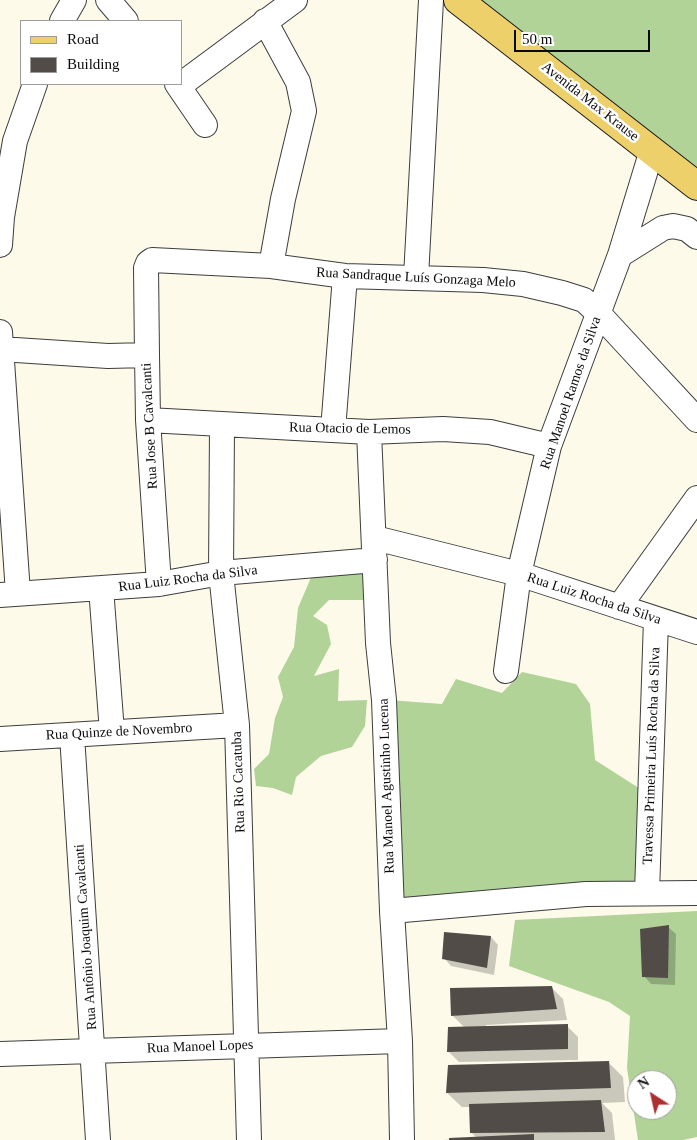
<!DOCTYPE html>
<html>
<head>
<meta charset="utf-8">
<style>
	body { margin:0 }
	#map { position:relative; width:697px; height:1140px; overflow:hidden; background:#fdfaea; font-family:Georgia,serif }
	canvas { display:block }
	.legend { position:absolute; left:20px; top:20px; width:162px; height:65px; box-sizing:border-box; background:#fff; border:1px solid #9d9d9d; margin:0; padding:6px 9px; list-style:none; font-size:15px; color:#0a0a0a }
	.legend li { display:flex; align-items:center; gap:10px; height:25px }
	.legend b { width:25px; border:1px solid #9d9d9d }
	.north { position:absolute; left:627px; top:1070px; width:50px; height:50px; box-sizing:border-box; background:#fff; border:1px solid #9d9d9d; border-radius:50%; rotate:325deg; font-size:14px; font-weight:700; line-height:20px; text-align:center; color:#0a0a0a }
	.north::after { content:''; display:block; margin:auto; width:18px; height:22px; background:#ae2f32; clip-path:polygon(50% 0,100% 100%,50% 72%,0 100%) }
	.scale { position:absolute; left:514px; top:30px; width:136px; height:22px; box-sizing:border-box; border:2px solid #0a0a0a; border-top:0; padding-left:6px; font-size:15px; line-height:18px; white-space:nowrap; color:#0a0a0a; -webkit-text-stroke:4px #fff; paint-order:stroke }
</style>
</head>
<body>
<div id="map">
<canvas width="697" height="1140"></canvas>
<ul class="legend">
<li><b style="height:6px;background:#edd06a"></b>Road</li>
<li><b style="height:14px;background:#524c48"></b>Building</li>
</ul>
<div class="north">N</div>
<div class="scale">50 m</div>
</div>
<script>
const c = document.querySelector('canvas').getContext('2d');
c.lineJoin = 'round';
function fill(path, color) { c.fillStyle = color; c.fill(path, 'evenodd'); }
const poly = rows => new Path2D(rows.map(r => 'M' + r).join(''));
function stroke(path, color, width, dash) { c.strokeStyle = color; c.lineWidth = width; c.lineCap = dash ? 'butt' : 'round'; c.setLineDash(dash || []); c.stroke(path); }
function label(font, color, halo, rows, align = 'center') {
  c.font = font + ' Georgia,serif'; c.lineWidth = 5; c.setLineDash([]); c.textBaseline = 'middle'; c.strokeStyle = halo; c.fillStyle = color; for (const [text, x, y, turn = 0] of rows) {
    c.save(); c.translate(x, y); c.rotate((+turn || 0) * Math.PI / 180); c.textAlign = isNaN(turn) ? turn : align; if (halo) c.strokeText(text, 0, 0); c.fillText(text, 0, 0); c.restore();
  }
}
const forest = poly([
	[464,0,697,0,697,186],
	[376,571,373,600,329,600,313,616,327,625,331,644,314,676,339,669,338,701,367,700,365,726,352,747,321,756,296,777,292,795,273,788,256,786,254,769,269,754,275,718,283,697,278,677,294,647,298,608,312,575],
	[522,672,576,684,590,704,595,760,645,792,638,902,395,918,389,700,442,704,456,679,502,693],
	[697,911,697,1137,683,1140,638,1140,627,1068,630,1016,609,1002,509,966,515,920],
	[637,1080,667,1080,667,1110,637,1110]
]);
const shadow = poly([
	[668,927,676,934,675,985,651,984,644,976],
	[491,937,498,945,494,975,451,966,444,958],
	[552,988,563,999,567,1020,486,1025,486,1027,567,1026,578,1037,578,1060,459,1062,448,1051,465,1028,453,1016],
	[609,1063,623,1077,625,1102,602,1103,612,1113,615,1140,443,1140,477,1138,471,1132,470,1107,462,1107,447,1093]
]);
const building = poly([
	[669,925,668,978,642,977,640,929],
	[444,932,491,936,487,968,442,959],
	[552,986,557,1009,451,1016,450,988],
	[568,1024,568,1049,447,1052,448,1027],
	[609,1061,611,1088,446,1093,448,1065],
	[601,1100,605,1132,470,1133,469,1104],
	[534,1134,534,1140,449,1140,449,1138]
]);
const minor = poly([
	[108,0,126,21],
	[62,21,74,0],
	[265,21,298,82,304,111,283,199,271,266],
	[177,84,205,125],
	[179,86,295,0],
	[0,245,2,217,15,141,35,84],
	[620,255,663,228,673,226,687,229,697,237],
	[416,277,431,0],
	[0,332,18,593],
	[0,349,108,356,147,355],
	[148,420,369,432,443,429,490,432,549,446],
	[222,426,221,573,237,725,249,1140],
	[333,430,345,276],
	[369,432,378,643,384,700,392,911,400,1041,402,1140],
	[375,538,519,574,697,632],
	[159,584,148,420,147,355,146,268,148,263,152,260,271,266,345,276,483,280,523,284,562,293,584,300,599,314,697,420],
	[101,588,112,732],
	[0,595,159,584,221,573,375,560],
	[619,607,697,498],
	[506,671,519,574,549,446,620,255,652,150],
	[72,735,98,1140],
	[0,739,237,725],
	[647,893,656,619],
	[392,911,586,894,697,893],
	[0,1054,400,1041]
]);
const major = poly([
	[458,0,697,186]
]);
const streetNames = [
	["Avenida Max Krause",590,102,38],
	["Rua Sandraque Luís Gonzaga Melo",416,278,3],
	["Rua Manoel Ramos da Silva",571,393,-71],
	["Rua Jose B Cavalcanti",150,426,-93],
	["Rua Otacio de Lemos",350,429,1],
	["Rua Luiz Rocha da Silva",188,579,-7],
	["Rua Luiz Rocha da Silva",594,599,18],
	["Rua Quinze de Novembro",119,732,-3],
	["Travessa Primeira Luís Rocha da Silva",652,756,-88],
	["Rua Rio Cacatuba",239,782,-92],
	["Rua Manoel Agustinho Lucena",387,786,-92],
	["Rua Antônio Joaquim Cavalcanti",86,937,-94],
	["Rua Manoel Lopes",200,1047,-2]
];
fill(forest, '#b1d398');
fill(shadow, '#0003');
fill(building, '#524c48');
stroke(minor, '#3d3d3d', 26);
stroke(major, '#1b1b1b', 30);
stroke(minor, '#fff', 24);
stroke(major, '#edd06a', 28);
label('14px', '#0a0a0a', '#fff', streetNames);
</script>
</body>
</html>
